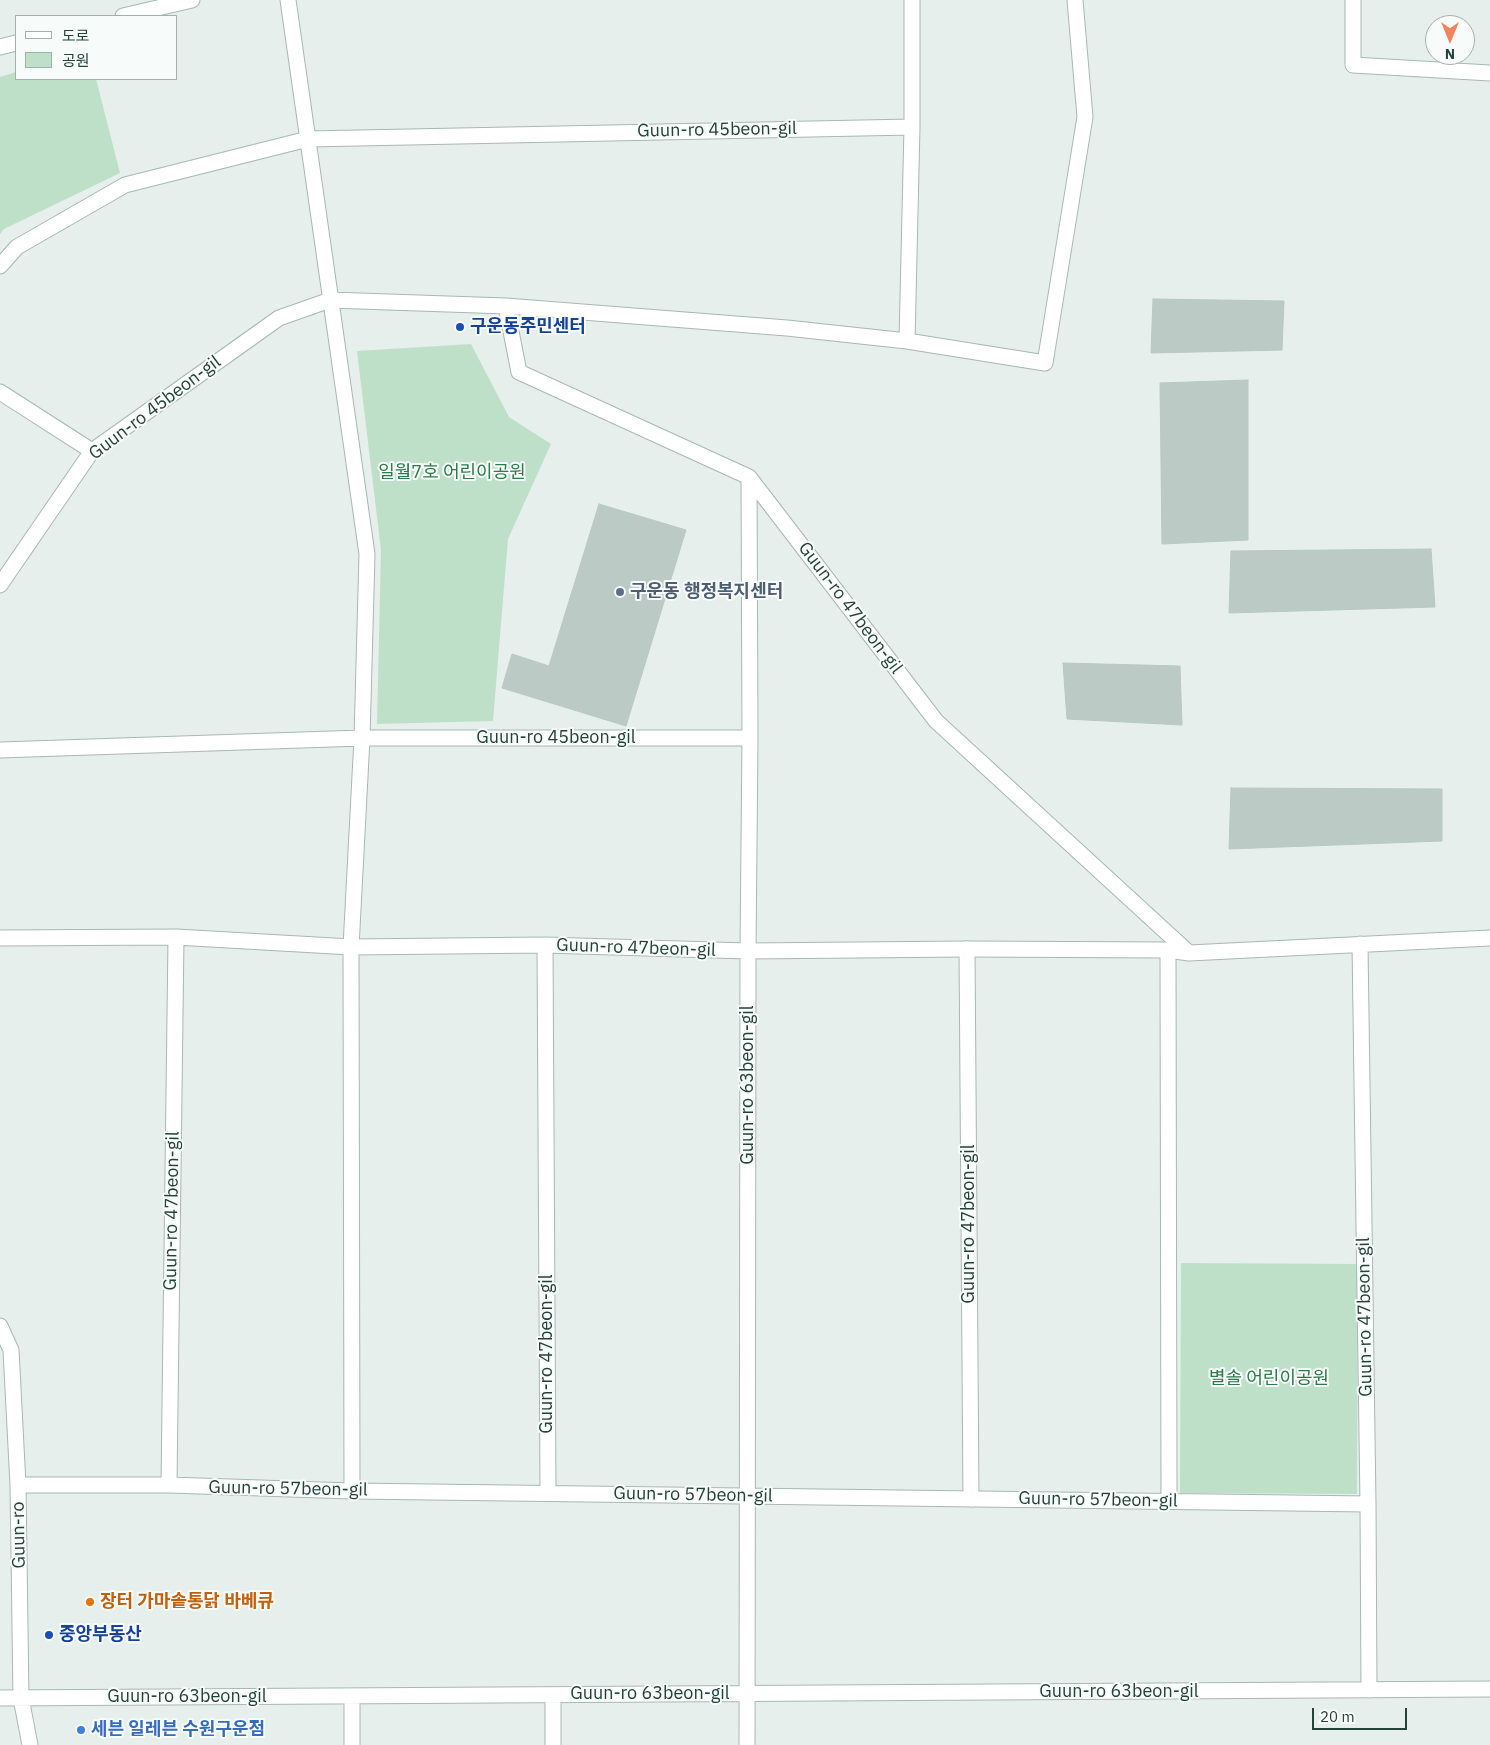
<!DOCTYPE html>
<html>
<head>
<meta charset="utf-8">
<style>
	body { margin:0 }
	#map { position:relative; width:1490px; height:1745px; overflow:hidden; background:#e6efeb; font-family:"IBM Plex Sans","Noto Sans KR",sans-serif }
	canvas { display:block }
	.legend { position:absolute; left:15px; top:15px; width:162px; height:65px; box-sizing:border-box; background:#f7fbf9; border:1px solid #a3b1ad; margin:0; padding:6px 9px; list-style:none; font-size:15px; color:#24423a }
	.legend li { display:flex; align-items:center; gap:10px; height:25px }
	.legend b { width:25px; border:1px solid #a3b1ad }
	.north { position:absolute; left:1425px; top:15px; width:50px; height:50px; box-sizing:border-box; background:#f7fbf9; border:1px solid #a3b1ad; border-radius:50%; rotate:180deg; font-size:14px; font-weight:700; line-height:20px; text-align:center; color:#24423a }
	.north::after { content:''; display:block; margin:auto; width:18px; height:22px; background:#f4845f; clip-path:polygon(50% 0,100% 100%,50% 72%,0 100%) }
	.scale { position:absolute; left:1312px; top:1708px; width:95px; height:22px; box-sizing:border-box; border:2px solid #24423a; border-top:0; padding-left:6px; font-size:15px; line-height:18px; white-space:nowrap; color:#24423a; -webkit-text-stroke:4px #f7fbf9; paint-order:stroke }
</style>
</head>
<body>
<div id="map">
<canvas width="1490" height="1745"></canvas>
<ul class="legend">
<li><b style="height:6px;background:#fff"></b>도로</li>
<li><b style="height:14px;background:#bfe0c8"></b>공원</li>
</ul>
<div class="north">N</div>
<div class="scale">20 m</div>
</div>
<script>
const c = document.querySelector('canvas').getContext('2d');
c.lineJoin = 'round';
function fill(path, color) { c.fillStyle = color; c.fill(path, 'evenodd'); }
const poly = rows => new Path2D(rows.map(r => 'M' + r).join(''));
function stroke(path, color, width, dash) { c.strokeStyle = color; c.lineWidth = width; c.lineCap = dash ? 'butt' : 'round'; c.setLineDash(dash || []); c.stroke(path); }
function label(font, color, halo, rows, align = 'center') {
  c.font = font + ' "IBM Plex Sans","Noto Sans KR",sans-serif'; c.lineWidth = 4; c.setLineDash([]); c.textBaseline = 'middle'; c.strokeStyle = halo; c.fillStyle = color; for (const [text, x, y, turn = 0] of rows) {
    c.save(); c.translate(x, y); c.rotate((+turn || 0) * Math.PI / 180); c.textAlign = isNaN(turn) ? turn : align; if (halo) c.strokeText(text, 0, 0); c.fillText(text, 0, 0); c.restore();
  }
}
const green = poly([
	[16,72,16,79,96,79,120,173,4,229,0,234,0,77],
	[471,344,509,417,551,444,508,539,493,721,377,724,381,550,357,351],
	[1181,1263,1358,1264,1357,1494,1180,1493]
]);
const building = poly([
	[1153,299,1284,301,1282,350,1151,353,1153,299],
	[1248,380,1248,540,1162,544,1160,383,1248,380],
	[599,504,686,530,626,726,502,688,512,654,549,666,599,504],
	[1431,549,1435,607,1229,613,1231,551,1431,549],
	[1063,663,1180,666,1182,725,1067,719,1063,663],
	[1231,788,1442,789,1442,841,1229,849,1231,788]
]);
const lane = poly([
	[967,949,971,1499]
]);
const street = poly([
	[288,0,367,554,362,738,351,947,352,1491],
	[1353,0,1353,65,1490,73],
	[123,16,192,0],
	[0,47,16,43],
	[0,266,17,247,125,185,308,139,912,127],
	[506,306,519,372,749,477,936,721,1189,953],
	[907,341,912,127,912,0],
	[0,392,92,451],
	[0,585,92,451,279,318,330,300,506,306,787,328,907,341,1045,363,1085,117,1075,0],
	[0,750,362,738,750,738],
	[0,938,176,937,351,947,545,945,748,951,967,949,1168,950,1189,953,1490,938],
	[1360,944,1368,1504,1369,1690],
	[545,945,548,1492],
	[1168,950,1169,1501],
	[0,1326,11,1350,18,1485,21,1698,30,1745],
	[18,1485,169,1485,352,1491,1368,1504],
	[169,1485,176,937],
	[0,1698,1490,1689],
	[352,1745,352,1696],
	[553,1745,553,1695],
	[747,1745,748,951,750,738,749,477]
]);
const markers = [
	[460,327,5,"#1a4fb4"],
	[620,592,5,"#5c6f8a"],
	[90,1602,5,"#e8710a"],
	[49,1635,5,"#1a4fb4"],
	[81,1730,5,"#3f7fe0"]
];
const streetNames = [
	["Guun-ro 45beon-gil",717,130,-1],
	["Guun-ro 45beon-gil",155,408,-37],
	["Guun-ro 47beon-gil",850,608,53],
	["Guun-ro 45beon-gil",556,738],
	["Guun-ro 47beon-gil",636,948,2],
	["Guun-ro 63beon-gil",748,1085,-90],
	["Guun-ro 47beon-gil",172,1211,-89],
	["Guun-ro 47beon-gil",969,1224,-90],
	["Guun-ro 47beon-gil",1365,1317,-91],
	["Guun-ro 47beon-gil",547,1354,-90],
	["Guun-ro 57beon-gil",288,1489,1],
	["Guun-ro 57beon-gil",693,1495,1],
	["Guun-ro 57beon-gil",1098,1500,1],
	["Guun-ro",19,1535,-91],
	["Guun-ro 63beon-gil",1119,1692],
	["Guun-ro 63beon-gil",650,1694],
	["Guun-ro 63beon-gil",187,1697]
];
const transitNames = [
	["구운동주민센터",470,327],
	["중앙부동산",59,1635]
];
const parkNames = [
	["일월7호 어린이공원",452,473],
	["별솔 어린이공원",1269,1379]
];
const serviceNames = [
	["구운동 행정복지센터",630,592]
];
const foodNames = [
	["장터 가마솥통닭 바베큐",100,1602]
];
const shopNames = [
	["세븐 일레븐 수원구운점",91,1730]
];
fill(green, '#bfe0c8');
fill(building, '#bbcac4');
stroke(building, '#b8c9c2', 1);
stroke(lane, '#a8b8b2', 17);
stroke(street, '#a8b8b2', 17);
stroke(lane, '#fff', 15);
stroke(street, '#fff', 15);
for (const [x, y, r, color] of markers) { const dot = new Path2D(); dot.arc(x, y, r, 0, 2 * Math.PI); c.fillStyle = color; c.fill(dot); stroke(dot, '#f7fbf9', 2); }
label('18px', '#24423a', '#f7fbf9', streetNames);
label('bold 18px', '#164399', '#f7fbf9', transitNames, 'left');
label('18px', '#2d7a4b', '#f7fbf9', parkNames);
label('bold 18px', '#4e5e75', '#f7fbf9', serviceNames, 'left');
label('bold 18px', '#c56008', '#f7fbf9', foodNames, 'left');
label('bold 18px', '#366cbe', '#f7fbf9', shopNames, 'left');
</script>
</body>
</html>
